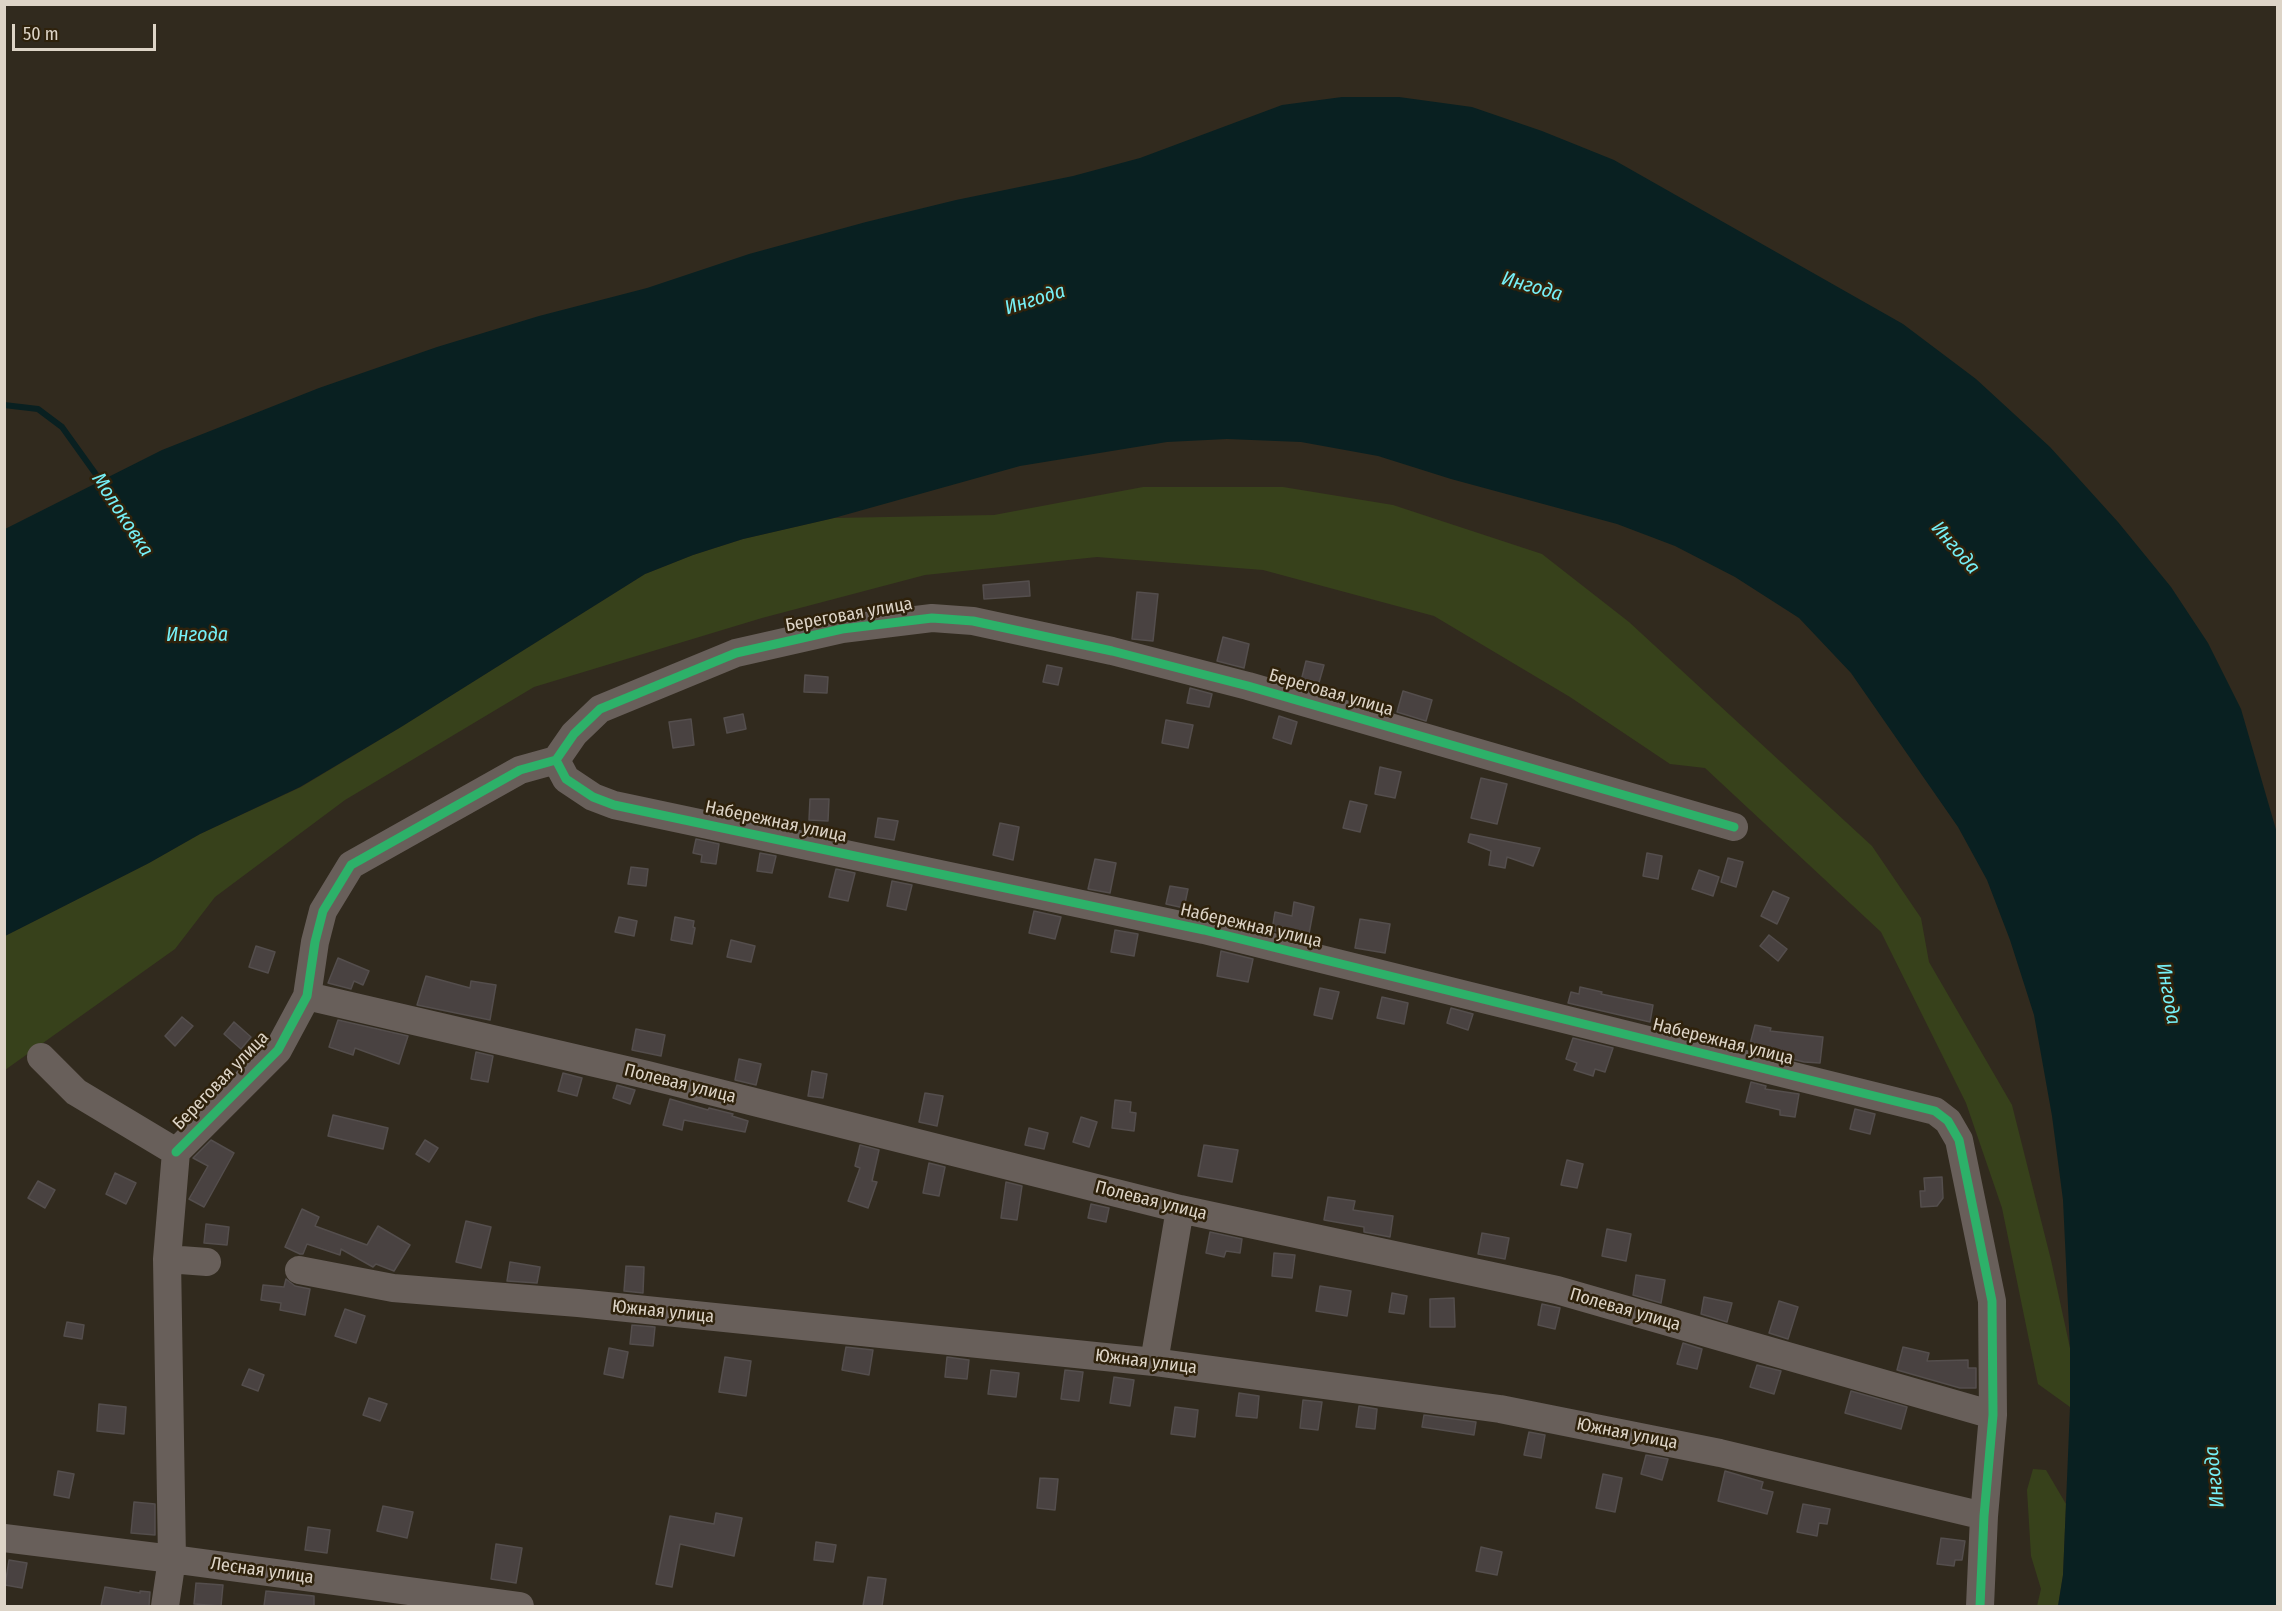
<!DOCTYPE html>
<html>
<head>
<meta charset="utf-8">
<style>
	body { margin:0 }
	#map { position:relative; width:2282px; height:1611px; overflow:hidden; background:#312a1e; font-family:"Fira Sans Condensed",sans-serif }
	canvas { display:block }
	.frame { position:absolute; inset:0; border:6px solid #ddd4c7; pointer-events:none }
	.scale { position:absolute; left:12px; top:24px; width:144px; height:27px; box-sizing:border-box; border:3px solid #ddd4c7; border-top:0; padding-left:8px; font-size:18px; line-height:21px; white-space:nowrap; color:#ddd4c7; -webkit-text-stroke:4px #2f220c; paint-order:stroke }
</style>
</head>
<body>
<div id="map">
<canvas width="2282" height="1611"></canvas>
<div class="frame"></div>
<div class="scale">50 m</div>
</div>
<script>
const c = document.querySelector('canvas').getContext('2d');
c.lineJoin = 'round';
function fill(path, color) { c.fillStyle = color; c.fill(path, 'evenodd'); }
const poly = rows => new Path2D(rows.map(r => 'M' + r).join(''));
function stroke(path, color, width, dash) { c.strokeStyle = color; c.lineWidth = width; c.lineCap = dash ? 'butt' : 'round'; c.setLineDash(dash || []); c.stroke(path); }
function label(font, color, halo, rows, align = 'center') {
  c.font = font + ' "Fira Sans Condensed",sans-serif'; c.lineWidth = 5; c.setLineDash([]); c.textBaseline = 'middle'; c.strokeStyle = halo; c.fillStyle = color; for (const [text, x, y, turn = 0] of rows) {
    c.save(); c.translate(x, y); c.rotate((+turn || 0) * Math.PI / 180); c.textAlign = isNaN(turn) ? turn : align; if (halo) c.strokeText(text, 0, 0); c.fillText(text, 0, 0); c.restore();
  }
}
const green = poly([
	[1143,487,1283,487,1393,505,1542,554,1629,622,1872,846,1921,918,1929,962,2012,1105,2051,1260,2070,1348,2070,1407,2038,1384,2002,1208,1966,1103,1881,932,1705,768,1670,764,1570,697,1434,616,1263,570,1097,557,925,575,762,618,534,687,345,800,215,897,175,949,5,1070,5,936,149,863,200,834,301,787,401,727,645,574,693,555,743,539,834,518,994,515],
	[2033,1469,2046,1470,2066,1504,2063,1575,2058,1606,2037,1606,2041,1589,2031,1556,2027,1490]
]);
const water = poly([
	[1342,97,1399,97,1472,107,1542,131,1614,160,1903,324,1976,379,2050,447,2118,522,2171,587,2208,643,2241,709,2277,833,2277,1606,2058,1606,2063,1575,2070,1407,2070,1348,2063,1200,2052,1116,2034,1015,2010,940,1987,880,1958,827,1851,673,1799,618,1735,577,1675,546,1617,524,1451,479,1378,456,1301,442,1227,439,1167,442,1020,466,834,518,743,539,693,555,645,574,401,727,300,787,200,834,149,863,5,936,5,529,162,450,319,388,437,347,539,316,647,288,749,254,866,222,956,200,1073,176,1140,158,1282,105]
]);
const stream = poly([
	[4,405,38,409,62,427,105,487]
]);
const building = poly([
	[1029,581,1030,596,984,599,983,585,1029,581],
	[1137,592,1158,594,1153,641,1132,639,1137,592],
	[1223,637,1249,644,1244,668,1217,661,1223,637],
	[1306,661,1324,665,1318,686,1301,681,1306,661],
	[1047,665,1062,668,1058,685,1043,682,1047,665],
	[805,675,828,677,827,693,804,692,805,675],
	[1190,688,1212,694,1209,707,1187,703,1190,688],
	[1403,691,1432,700,1426,721,1397,712,1403,691],
	[743,714,746,729,727,733,724,718,743,714],
	[1279,716,1297,722,1291,744,1273,738,1279,716],
	[691,719,694,745,673,748,669,722,691,719],
	[1166,720,1193,725,1188,748,1162,743,1166,720],
	[1380,767,1401,772,1395,798,1375,794,1380,767],
	[1481,778,1507,784,1497,824,1471,818,1481,778],
	[810,799,829,799,828,821,809,820,810,799],
	[1350,801,1367,805,1360,832,1343,828,1350,801],
	[878,818,898,821,894,840,875,837,878,818],
	[1000,823,1019,827,1013,860,993,855,1000,823],
	[1470,834,1540,848,1533,866,1507,857,1505,868,1489,865,1491,851,1468,842,1470,834],
	[696,839,719,844,716,864,701,862,702,855,693,853,696,839],
	[760,853,776,856,772,873,757,871,760,853],
	[1647,853,1662,856,1658,879,1643,876,1647,853],
	[1728,858,1743,862,1736,887,1721,882,1728,858],
	[1095,859,1116,863,1110,893,1088,889,1095,859],
	[631,867,648,869,646,886,628,884,631,867],
	[836,869,855,873,848,901,829,897,836,869],
	[1699,870,1719,877,1713,896,1692,889,1699,870],
	[892,881,912,885,906,910,887,906,892,881],
	[1170,886,1188,889,1184,908,1166,904,1170,886],
	[1773,891,1789,898,1777,924,1761,916,1773,891],
	[1294,902,1314,907,1308,939,1272,930,1275,912,1292,916,1294,902],
	[1034,911,1061,917,1055,939,1029,933,1034,911],
	[619,917,637,921,634,936,615,932,619,917],
	[675,917,694,921,693,927,695,928,692,944,671,940,675,917],
	[1360,919,1390,924,1385,953,1355,948,1360,919],
	[1115,930,1138,934,1134,956,1111,952,1115,930],
	[1769,935,1787,949,1778,961,1760,946,1769,935],
	[731,940,755,946,751,962,727,957,731,940],
	[256,946,275,952,268,973,249,967,256,946],
	[1221,951,1253,959,1248,982,1217,976,1221,951],
	[338,958,369,971,363,985,354,981,351,989,328,983,338,958],
	[426,976,470,988,471,981,496,985,490,1020,417,1005,426,976],
	[1580,987,1602,992,1601,994,1653,1005,1650,1022,1568,1003,1571,992,1579,994,1580,987],
	[1320,988,1339,992,1332,1019,1314,1015,1320,988],
	[1382,997,1408,1003,1404,1024,1377,1018,1382,997],
	[1451,1008,1473,1014,1468,1030,1447,1023,1451,1008],
	[182,1017,193,1026,175,1046,165,1036,182,1017],
	[338,1020,408,1036,399,1064,355,1048,353,1055,329,1047,338,1020],
	[234,1022,251,1037,241,1049,224,1034,234,1022],
	[1755,1025,1771,1028,1770,1031,1823,1037,1820,1063,1804,1062,1749,1048,1755,1025],
	[636,1029,665,1035,661,1056,632,1050,636,1029],
	[1573,1038,1613,1048,1605,1072,1595,1069,1593,1076,1574,1070,1577,1063,1566,1059,1573,1038],
	[476,1052,493,1056,488,1082,471,1079,476,1052],
	[739,1059,761,1064,756,1085,735,1080,739,1059],
	[812,1071,827,1074,823,1098,808,1096,812,1071],
	[563,1073,582,1078,577,1096,558,1091,563,1073],
	[1751,1082,1766,1086,1765,1089,1799,1094,1795,1117,1780,1115,1780,1110,1746,1102,1751,1082],
	[617,1085,635,1090,630,1104,613,1098,617,1085],
	[925,1093,943,1096,937,1126,919,1122,925,1093],
	[670,1099,708,1110,709,1108,733,1114,732,1116,748,1121,745,1132,684,1120,682,1130,663,1125,670,1099],
	[1115,1100,1131,1102,1130,1112,1136,1113,1134,1131,1112,1128,1115,1100],
	[1855,1109,1875,1114,1870,1134,1850,1129,1855,1109],
	[333,1115,388,1128,383,1149,328,1136,333,1115],
	[1081,1117,1097,1122,1089,1147,1073,1142,1081,1117],
	[1029,1128,1048,1133,1044,1149,1025,1145,1029,1128],
	[211,1140,234,1153,204,1207,189,1199,208,1166,193,1158,211,1140],
	[425,1140,438,1148,429,1162,416,1154,425,1140],
	[860,1145,879,1150,872,1181,877,1182,868,1208,848,1201,860,1168,855,1166,860,1145],
	[1204,1145,1238,1150,1232,1182,1198,1176,1204,1145],
	[1567,1160,1583,1164,1577,1188,1561,1185,1567,1160],
	[929,1163,945,1167,939,1196,923,1193,929,1163],
	[115,1173,136,1183,126,1204,106,1194,115,1173],
	[1942,1177,1943,1198,1937,1206,1921,1207,1920,1191,1925,1191,1924,1178,1942,1177],
	[38,1181,55,1190,45,1208,28,1198,38,1181],
	[1006,1182,1022,1186,1017,1220,1001,1218,1006,1182],
	[1328,1197,1355,1201,1353,1210,1393,1216,1390,1237,1364,1232,1364,1227,1324,1220,1328,1197],
	[1091,1204,1109,1208,1106,1222,1088,1218,1091,1204],
	[302,1209,319,1217,315,1226,367,1245,378,1226,410,1245,394,1271,376,1264,373,1267,341,1249,340,1255,307,1244,303,1254,300,1254,285,1247,302,1209],
	[466,1221,491,1227,481,1268,456,1262,466,1221],
	[206,1224,229,1227,227,1245,204,1243,206,1224],
	[1607,1229,1631,1234,1626,1261,1602,1256,1607,1229],
	[1210,1232,1242,1239,1240,1253,1226,1251,1224,1257,1206,1253,1210,1232],
	[1482,1233,1509,1238,1505,1259,1478,1254,1482,1233],
	[1274,1253,1295,1255,1292,1278,1272,1276,1274,1253],
	[510,1262,540,1267,537,1283,507,1281,510,1262],
	[626,1266,644,1267,643,1293,624,1291,626,1266],
	[1636,1275,1665,1280,1661,1303,1633,1295,1636,1275],
	[286,1279,295,1286,310,1289,305,1315,280,1310,281,1303,261,1300,263,1285,284,1287,286,1279],
	[1320,1286,1351,1291,1347,1316,1316,1311,1320,1286],
	[1392,1293,1407,1296,1404,1314,1389,1312,1392,1293],
	[1704,1297,1732,1303,1727,1322,1701,1314,1704,1297],
	[1454,1298,1455,1327,1430,1327,1430,1299,1454,1298],
	[1779,1301,1798,1307,1788,1339,1769,1333,1779,1301],
	[1542,1304,1560,1308,1555,1329,1538,1325,1542,1304],
	[345,1309,365,1316,356,1343,335,1336,345,1309],
	[67,1322,84,1325,82,1339,64,1336,67,1322],
	[632,1325,655,1327,653,1346,630,1344,632,1325],
	[1683,1343,1702,1349,1697,1369,1677,1364,1683,1343],
	[846,1347,873,1350,869,1375,842,1370,846,1347],
	[1903,1347,1929,1353,1927,1361,1968,1360,1968,1368,1976,1368,1976,1388,1960,1388,1897,1370,1903,1347],
	[609,1348,628,1352,623,1378,604,1374,609,1348],
	[725,1357,751,1361,746,1396,719,1392,725,1357],
	[947,1357,969,1360,967,1379,945,1377,947,1357],
	[1757,1365,1781,1371,1774,1394,1750,1387,1757,1365],
	[249,1369,264,1375,258,1391,242,1385,249,1369],
	[991,1370,1019,1373,1016,1397,988,1394,991,1370],
	[1065,1370,1083,1372,1079,1401,1061,1399,1065,1370],
	[1114,1377,1134,1380,1130,1406,1110,1403,1114,1377],
	[1851,1391,1907,1407,1901,1429,1845,1413,1851,1391],
	[1239,1393,1259,1396,1257,1418,1236,1416,1239,1393],
	[369,1398,387,1404,380,1421,363,1415,369,1398],
	[1303,1400,1322,1402,1318,1430,1300,1428,1303,1400],
	[99,1404,126,1407,124,1434,97,1431,99,1404],
	[1359,1406,1377,1409,1375,1429,1356,1427,1359,1406],
	[1175,1407,1198,1410,1195,1437,1171,1434,1175,1407],
	[1424,1415,1476,1422,1474,1435,1422,1427,1424,1415],
	[1529,1432,1545,1435,1541,1458,1524,1455,1529,1432],
	[1646,1455,1668,1459,1662,1480,1641,1474,1646,1455],
	[58,1471,74,1474,69,1498,54,1495,58,1471],
	[1725,1471,1763,1482,1761,1489,1773,1492,1767,1514,1718,1501,1725,1471],
	[1603,1474,1622,1478,1615,1512,1596,1508,1603,1474],
	[1040,1478,1058,1479,1055,1510,1037,1508,1040,1478],
	[134,1502,155,1504,155,1535,131,1533,134,1502],
	[1803,1504,1830,1509,1827,1524,1819,1523,1817,1536,1797,1532,1803,1504],
	[383,1506,413,1512,407,1538,377,1531,383,1506],
	[716,1513,742,1518,734,1556,680,1544,672,1587,656,1584,670,1516,714,1524,716,1513],
	[308,1527,330,1530,327,1553,305,1550,308,1527],
	[1941,1538,1965,1541,1962,1560,1955,1560,1954,1566,1937,1564,1941,1538],
	[816,1542,836,1545,833,1562,814,1560,816,1542],
	[496,1544,522,1548,516,1583,491,1579,496,1544],
	[1481,1547,1502,1552,1497,1575,1476,1571,1481,1547],
	[9,1560,27,1563,22,1588,5,1585,9,1560],
	[868,1577,886,1579,882,1606,863,1606,868,1577],
	[196,1583,223,1585,221,1606,194,1604,196,1583],
	[105,1587,140,1593,140,1591,150,1592,149,1606,101,1606,105,1587],
	[266,1591,314,1596,314,1606,264,1606,266,1591]
]);
const minor = poly([
	[556,760,566,779,593,797,614,805,1204,930,1935,1111,1948,1121,1959,1140,1992,1301,1993,1415,1984,1516,1980,1606],
	[307,996,647,1075,1180,1209,1557,1290,1993,1415],
	[41,1057,76,1092,176,1152],
	[176,1152,278,1050,307,996,315,942,323,911,351,865,520,770,556,760,574,734,600,709,736,653,842,629,932,618,973,621,1112,651,1248,686,1734,827],
	[167,1259,207,1262],
	[299,1270,393,1288,578,1303,1154,1362,1500,1409,1720,1453,1984,1516],
	[1154,1362,1180,1209],
	[4,1538,172,1559,520,1606],
	[165,1606,172,1559,167,1259,176,1152]
]);
const cycleway = poly([
	[556,760,566,779,593,797,614,805,1204,930,1935,1111,1948,1121,1959,1140,1992,1301,1993,1415,1984,1516,1980,1606],
	[176,1152,278,1050,307,996,315,942,323,911,351,865,520,770,556,760,574,734,600,709,736,653,842,629,932,618,973,621,1112,651,1248,686,1734,827]
]);
const streetNames = [
	["Береговая улица",849,615,-10],
	["Береговая улица",1331,693,16],
	["Набережная улица",776,822,12],
	["Набережная улица",1251,926,13],
	["Набережная улица",1723,1042,14],
	["Береговая улица",221,1081,-46],
	["Полевая улица",680,1084,14],
	["Полевая улица",1151,1201,14],
	["Полевая улица",1625,1310,16],
	["Южная улица",663,1312,6],
	["Южная улица",1146,1362,7],
	["Южная улица",1627,1434,11],
	["Лесная улица",262,1571,8]
];
const waterNames = [
	["Ингода",1532,287,16],
	["Ингода",1035,300,-17],
	["Молоковка",122,515,57],
	["Ингода",1955,548,49],
	["Ингода",197,635],
	["Ингода",2168,994,80],
	["Ингода",2215,1477,-96]
];
fill(green, '#37411b');
fill(water, '#092021');
stroke(stream, '#092021', 6);
fill(building, '#494241');
stroke(building, '#544e4d', 1.5);
stroke(minor, '#685f5a', 28);
stroke(cycleway, '#2db169', 9);
label('18px', '#ddd4c7', '#2f220c', streetNames);
label('italic 20px', '#76f0f7', '#2f220c', waterNames);
</script>
</body>
</html>
